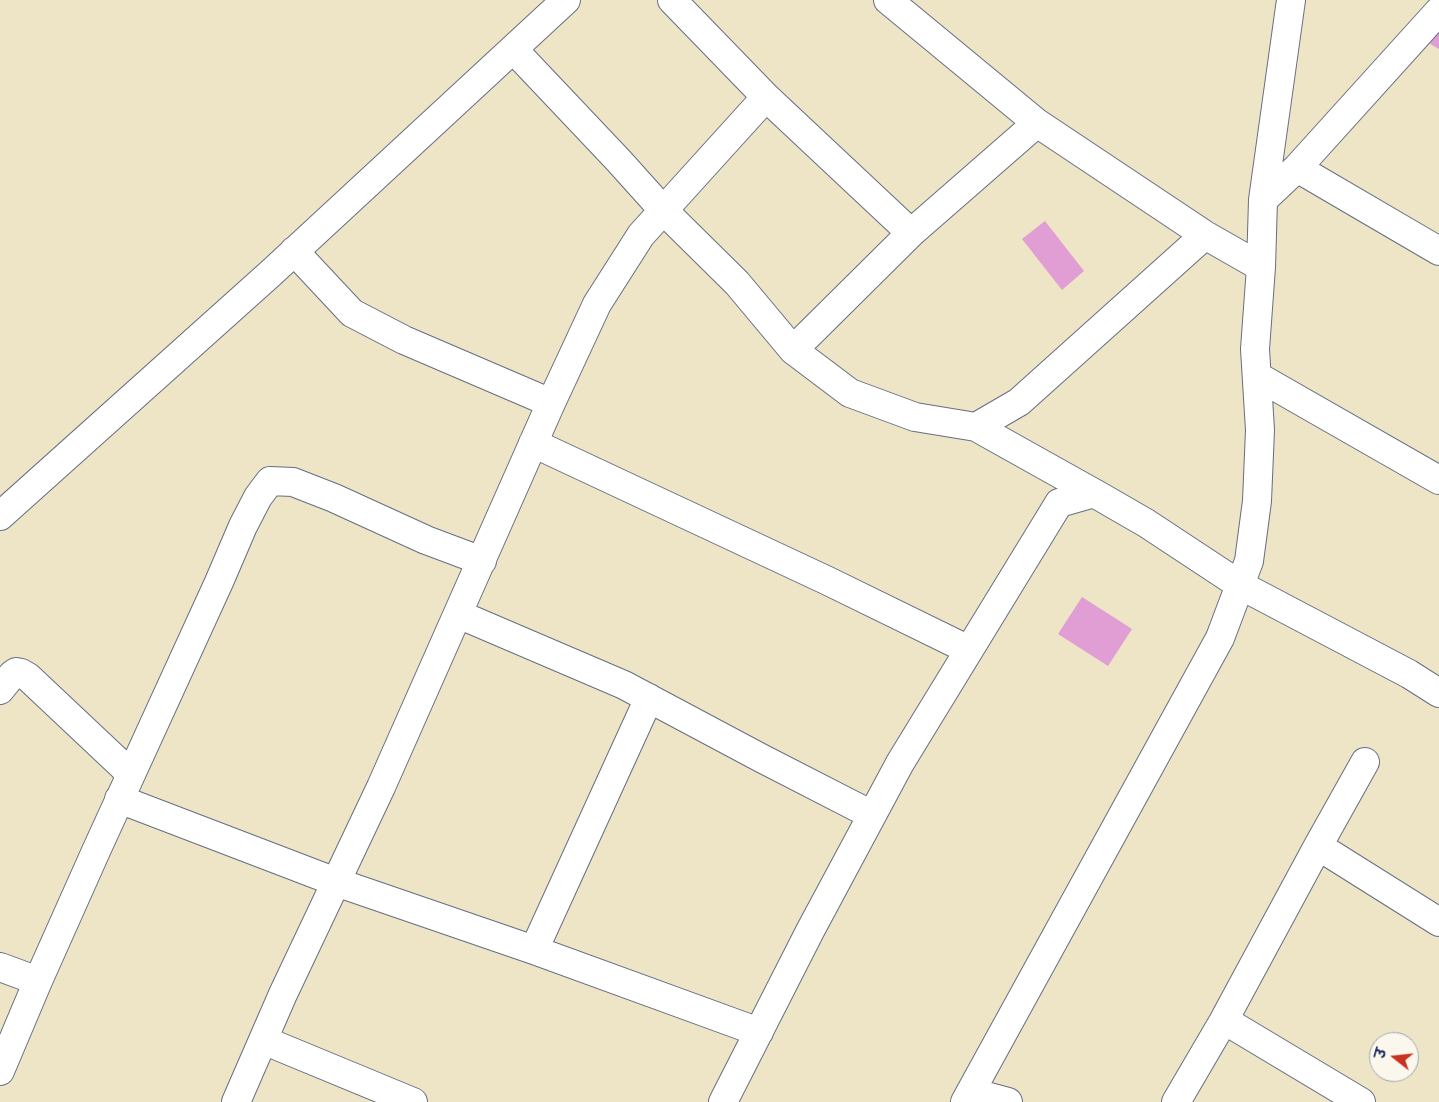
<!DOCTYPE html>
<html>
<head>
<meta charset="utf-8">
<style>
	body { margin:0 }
	#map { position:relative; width:1439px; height:1102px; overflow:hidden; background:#eee4c6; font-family:"Shantell Sans","Playpen Sans Deva",sans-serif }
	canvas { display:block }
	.north { position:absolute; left:1369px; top:1032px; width:50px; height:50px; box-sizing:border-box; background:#fbf7ec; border:1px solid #a1a7b3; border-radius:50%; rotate:286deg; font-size:14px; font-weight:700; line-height:20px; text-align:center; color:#1b2f5e }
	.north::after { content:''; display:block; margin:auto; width:18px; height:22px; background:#c8321e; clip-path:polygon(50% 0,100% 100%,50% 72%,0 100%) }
</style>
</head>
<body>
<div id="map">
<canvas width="1439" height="1102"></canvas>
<div class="north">उ</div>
</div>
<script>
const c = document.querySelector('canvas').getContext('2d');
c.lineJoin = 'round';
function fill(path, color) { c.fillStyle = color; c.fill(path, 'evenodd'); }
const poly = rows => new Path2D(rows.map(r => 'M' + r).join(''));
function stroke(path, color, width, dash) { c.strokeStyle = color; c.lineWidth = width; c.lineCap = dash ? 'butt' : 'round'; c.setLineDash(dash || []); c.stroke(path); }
const building = poly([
	[1439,28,1439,49,1430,44],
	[1045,221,1084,271,1062,290,1022,239],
	[1082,597,1132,629,1108,666,1058,634]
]);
const minor = poly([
	[672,0,766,97,911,233],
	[888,0,1037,123,1205,235,1261,267],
	[513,49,619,161,663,210,737,283,793,350,850,393,915,417,976,427,1019,402,1205,235],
	[1297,168,1439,251],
	[1263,200,1297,168,1439,11],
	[294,251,352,313,404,340,551,403],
	[793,350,911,233,1037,123],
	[1257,376,1439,480],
	[976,427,1094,493],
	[533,443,828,581,969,650],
	[0,516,271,273,566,0],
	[458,614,624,685,761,758,872,815],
	[0,690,12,675,16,672,21,673,28,677,131,774],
	[119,799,336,882,534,950,759,1032],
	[1318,846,1439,922],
	[534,950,649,698],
	[0,967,38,981],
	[1224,1020,1361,1102],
	[263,1040,413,1102],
	[0,1071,38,981,96,851,219,582,243,526,258,497,270,481,293,482,334,498,426,540,482,561],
	[971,1092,1008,1102],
	[236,1102,283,994,381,787,551,403,597,304,641,235,766,97],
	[723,1102,810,931,900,763,1059,503,1094,493,1146,523,1240,585,1409,674,1439,693],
	[965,1102,1220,638,1249,561,1257,501,1260,430,1255,349,1261,267,1263,200,1291,0],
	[1176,1102,1224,1020,1318,846,1365,762]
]);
fill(building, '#e09ed5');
stroke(minor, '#656e82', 30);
stroke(minor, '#fff', 28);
</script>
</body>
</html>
